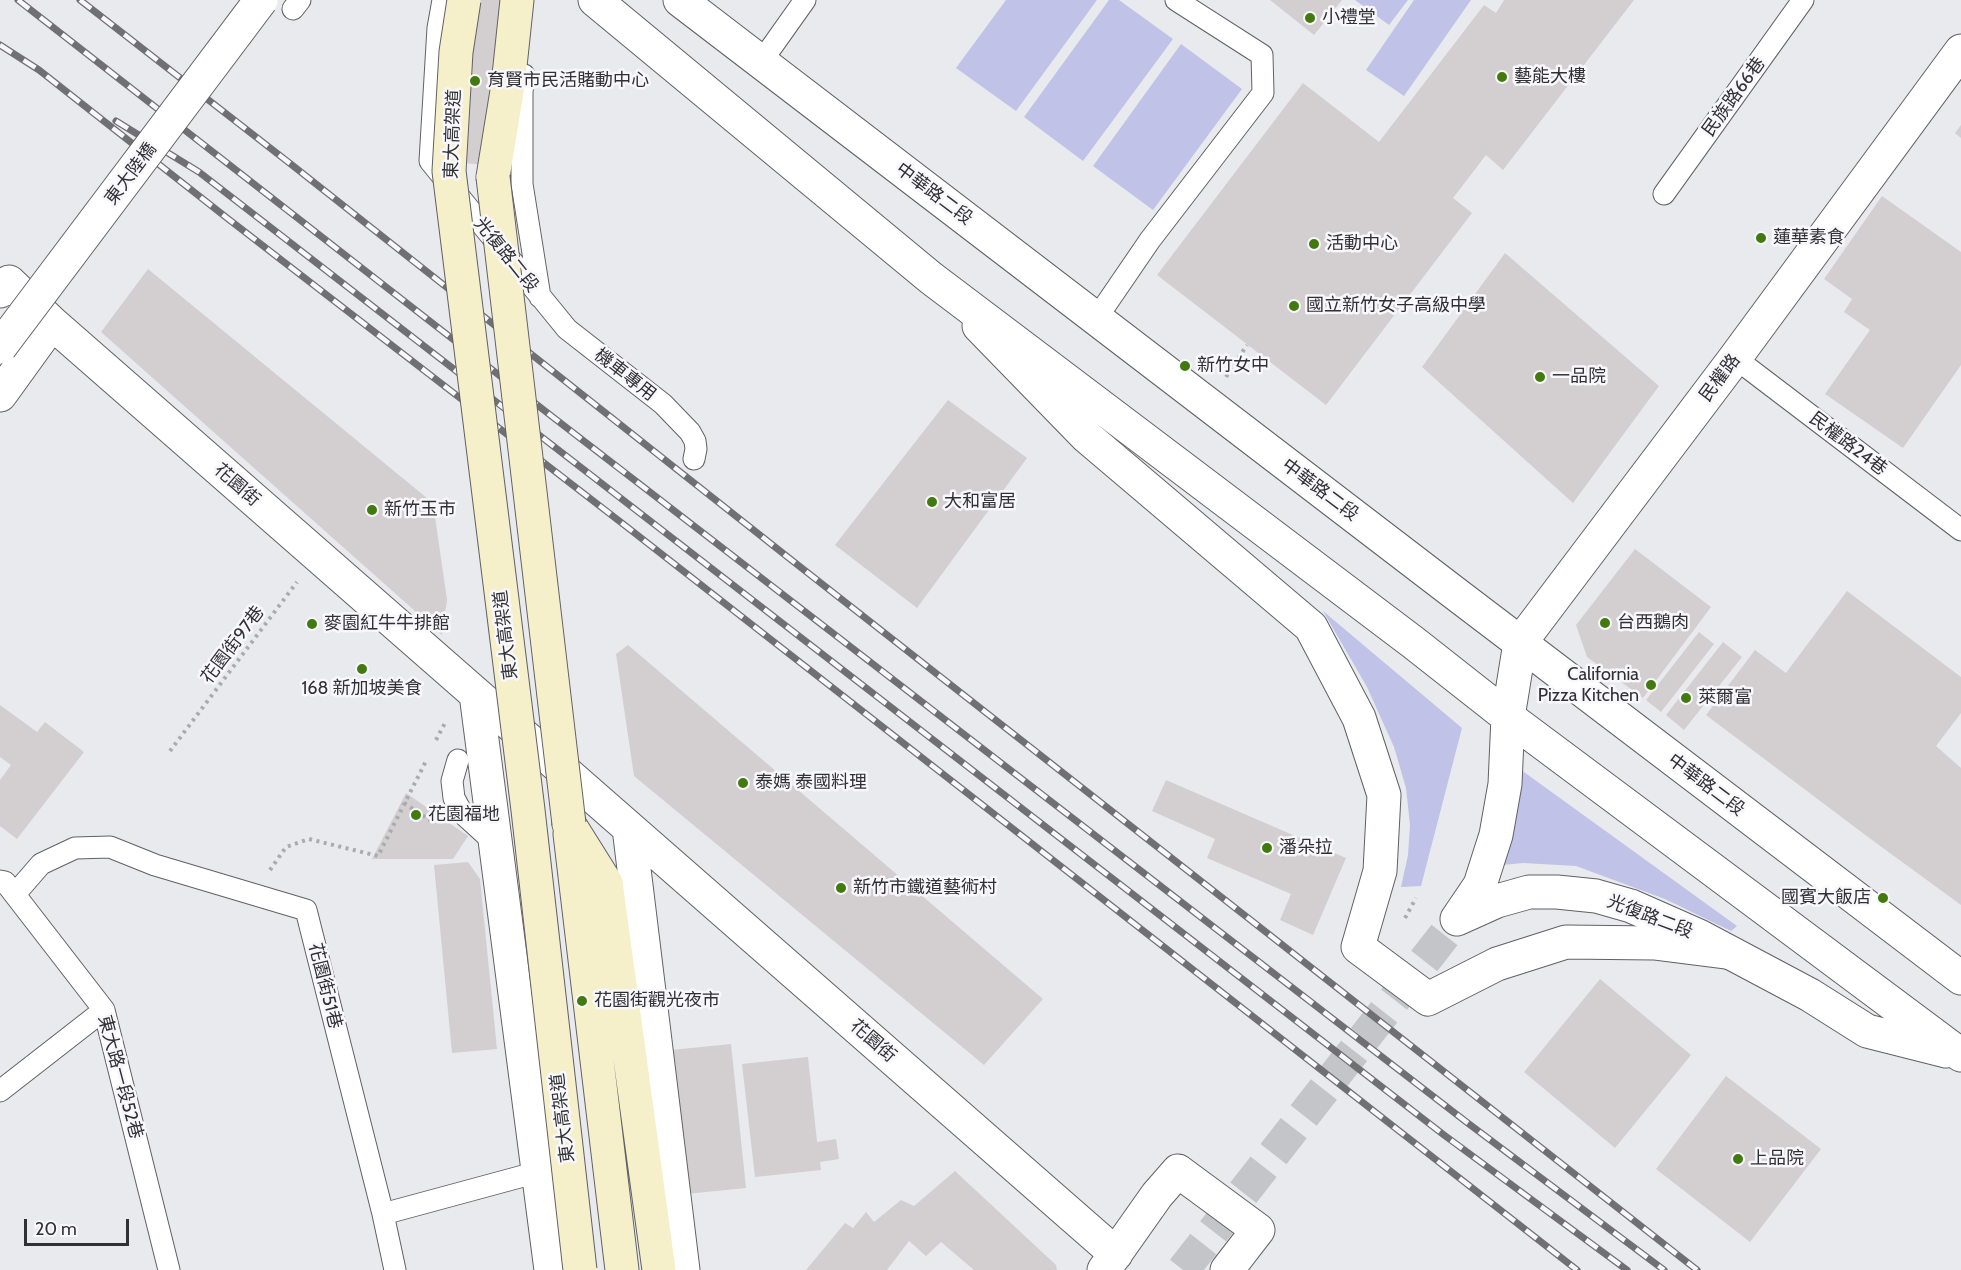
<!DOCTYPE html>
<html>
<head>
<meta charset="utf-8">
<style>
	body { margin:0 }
	#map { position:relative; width:1961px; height:1270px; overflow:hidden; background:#e9eaee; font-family:Cabin,sans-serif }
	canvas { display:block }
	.scale { position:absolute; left:24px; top:1219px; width:105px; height:27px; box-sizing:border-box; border:3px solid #313133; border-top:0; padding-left:8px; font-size:18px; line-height:21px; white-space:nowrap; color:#313133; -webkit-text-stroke:4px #f7f7fc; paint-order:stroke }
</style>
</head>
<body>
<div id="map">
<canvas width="1961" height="1270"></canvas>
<div class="scale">20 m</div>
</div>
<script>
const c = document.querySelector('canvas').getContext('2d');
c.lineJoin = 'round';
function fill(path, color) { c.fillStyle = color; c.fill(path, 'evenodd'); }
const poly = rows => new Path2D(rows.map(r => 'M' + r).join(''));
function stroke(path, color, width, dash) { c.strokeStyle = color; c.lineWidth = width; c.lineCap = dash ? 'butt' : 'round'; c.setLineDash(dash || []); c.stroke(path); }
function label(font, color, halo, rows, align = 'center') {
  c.font = font + ' Cabin,"Noto Sans TC",sans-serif'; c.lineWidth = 5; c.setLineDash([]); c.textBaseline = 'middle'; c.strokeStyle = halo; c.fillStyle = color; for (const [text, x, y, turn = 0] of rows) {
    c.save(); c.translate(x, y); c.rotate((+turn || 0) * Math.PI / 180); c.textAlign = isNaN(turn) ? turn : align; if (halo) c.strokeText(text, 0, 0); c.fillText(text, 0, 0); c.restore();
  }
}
const green = poly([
	[1006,0,1097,0,1016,111,956,68],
	[1109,0,1119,0,1173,39,1083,161,1024,117],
	[1355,0,1408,0,1389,25],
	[1414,0,1471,0,1404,96,1366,70],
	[1181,44,1242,89,1153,210,1093,166],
	[1323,611,1462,728,1421,886,1401,887,1408,855,1410,825,1406,788,1394,747,1367,687],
	[1517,767,1737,926,1731,931,1665,899,1576,866,1523,863,1502,865]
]);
const building = poly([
	[463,0,500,0,487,165,451,162],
	[1270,0,1342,0,1314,35],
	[1504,0,1634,0,1503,170,1486,155,1453,198,1472,213,1326,405,1157,275,1303,83,1379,142,1484,5,1496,13],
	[1961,125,1961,138,1955,133],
	[1882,196,1961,252,1961,365,1903,448,1825,394,1870,330,1844,312,1852,299,1824,279],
	[1505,253,1659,386,1573,503,1422,367],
	[148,269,433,503,447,600,442,635,101,332],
	[948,400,1027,458,917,608,835,545],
	[1635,549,1711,607,1643,698,1587,657,1576,625],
	[1847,591,1961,677,1961,713,1936,746,1961,768,1961,905,1868,837,1706,715,1755,650,1786,673],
	[1699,632,1714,644,1661,712,1646,700],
	[1723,642,1742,657,1684,730,1666,715],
	[628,645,1043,999,984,1065,634,776,616,654],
	[0,705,37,732,45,722,84,752,17,839,0,826,0,780,11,765,0,757],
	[1166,780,1346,858,1313,935,1280,920,1291,894,1207,858,1215,839,1152,811],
	[406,793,468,836,453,859,372,859],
	[468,862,480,879,497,1049,452,1053,434,865],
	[1600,979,1691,1055,1615,1148,1524,1072],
	[731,1044,746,1188,676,1195,661,1051],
	[808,1057,817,1142,836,1139,839,1159,820,1162,821,1170,755,1177,742,1064],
	[1726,1076,1821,1149,1750,1242,1656,1169],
	[955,1171,1056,1265,1057,1270,974,1270,941,1242,926,1256,909,1241,887,1270,806,1270,845,1223,853,1228,866,1212,874,1222,901,1200,914,1206]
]);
const tertiaryTunnel = poly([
	[1183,1270,1457,919]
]);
const path = poly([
	[1226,377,1247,345],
	[436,740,445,723],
	[170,751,297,582],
	[404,803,434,823],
	[270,870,286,847,309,839,378,856,426,761],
	[1405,918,1416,898]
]);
const service = poly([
	[443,0,438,28,430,161,567,329,663,404,690,432,695,441,696,449,694,459],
	[293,9,300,0],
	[761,62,805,0],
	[524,75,522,92,522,184,540,297],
	[1664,194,1803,0],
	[1096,319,1150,240,1263,93,1262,55,1176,0],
	[1735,358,1961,530],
	[458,760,452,781,454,798,462,813,496,844],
	[0,881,5,882,104,1010,169,1270],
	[15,894,41,864,75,848,110,847,155,865,306,910,383,1214,395,1270],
	[0,1091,104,1010],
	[383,1214,538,1172]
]);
const minor = poly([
	[0,291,9,282,52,323,1116,1254],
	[979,326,1087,437,1311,627,1359,718,1384,795,1380,871,1358,947,1428,999,1497,964,1566,942,1654,943,1725,952],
	[0,395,52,323],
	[476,694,551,1270],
	[1508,717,1520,643,1735,358,1961,51],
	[629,828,683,1270],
	[1104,1270,1157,1195,1178,1171,1258,1230,1227,1270]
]);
const tertiary = poly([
	[595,0,931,278,1414,643,1508,717,1961,1055],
	[680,0,1452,591,1961,978],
	[1457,919,1497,901,1529,892,1557,892,1596,896,1631,906,1699,936,1810,995,1867,1031,1946,1051],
	[1457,919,1480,885,1496,835,1505,784,1508,717]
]);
const secondary = poly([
	[493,177,508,85,517,0],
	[569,824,606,883,659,1270],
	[570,834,622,1270]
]);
const rail = poly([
	[18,0,554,418,1469,1124,1664,1270],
	[80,0,292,165,794,562,1697,1270],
	[0,45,39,70,227,218,627,527,1577,1270],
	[116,121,199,172,1444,1135,1627,1270]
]);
const tertiaryBridge = poly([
	[0,347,261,0]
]);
const secondaryBridge = poly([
	[464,0,456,52,449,171,528,810,580,1270],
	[493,177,569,824]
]);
const markers = [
	[1310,18,6,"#427a0f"],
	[1502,77,6,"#427a0f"],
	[475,81,6,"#427a0f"],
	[1761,238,6,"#427a0f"],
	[1314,244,6,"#427a0f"],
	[1294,306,6,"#427a0f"],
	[1185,366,6,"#427a0f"],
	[1540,377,6,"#427a0f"],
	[932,502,6,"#427a0f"],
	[372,510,6,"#427a0f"],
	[1605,623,6,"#427a0f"],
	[312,624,6,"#427a0f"],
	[362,669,6,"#427a0f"],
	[1651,685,6,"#427a0f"],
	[1686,698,6,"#427a0f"],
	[743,783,6,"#427a0f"],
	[416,815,6,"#427a0f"],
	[1267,848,6,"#427a0f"],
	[841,888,6,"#427a0f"],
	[1883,898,6,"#427a0f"],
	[582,1001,6,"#427a0f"],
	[1738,1159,6,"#427a0f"]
];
const poiNames = [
	["小禮堂",1322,18],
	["藝能大樓",1514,77],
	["育賢市民活賭動中心",487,81],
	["蓮華素食",1773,238],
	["活動中心",1326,244],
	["國立新竹女子高級中學",1306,306],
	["新竹女中",1197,366],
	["一品院",1552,377],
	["大和富居",944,502],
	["新竹玉市",384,510],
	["台西鵝肉",1617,623],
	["麥園紅牛牛排館",324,624],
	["California",1639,675,"right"],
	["Pizza Kitchen",1639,696,"right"],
	["168 新加坡美食",362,689,"center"],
	["萊爾富",1698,698],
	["泰媽 泰國料理",755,783],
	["花園福地",428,815],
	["潘朵拉",1279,848],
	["新竹市鐵道藝術村",853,888],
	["國賓大飯店",1871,898,"right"],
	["花園街觀光夜市",594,1001],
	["上品院",1750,1159]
];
const streetNames = [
	["民族路66巷",1734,97,-54],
	["東大高架道",453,134,-88],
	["東大陸橋",131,174,-53],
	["中華路二段",934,194,37],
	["光復路二段",506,255,51],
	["機車專用",625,375,38],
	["民權路",1720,378,-53],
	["民權路24巷",1848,444,37],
	["花園街",237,485,41],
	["中華路二段",1320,490,37],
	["東大高架道",506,635,-97],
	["花園街97巷",233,645,-53],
	["中華路二段",1706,785,37],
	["光復路二段",1650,917,21],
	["花園街51巷",325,986,76],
	["花園街",873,1041,41],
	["東大路一段52巷",120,1077,75],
	["東大高架道",563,1118,-97]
];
fill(green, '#c0c2e7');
fill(building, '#d3ced0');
stroke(tertiaryTunnel, '#c4c5c9', 33, [33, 16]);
stroke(service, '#616165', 23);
stroke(minor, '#616165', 35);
stroke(tertiary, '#616165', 35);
stroke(secondary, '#616165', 35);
stroke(path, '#aaabae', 4, [3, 4.5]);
stroke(service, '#fff', 21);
stroke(minor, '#fff', 33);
stroke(tertiary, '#fff', 33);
stroke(secondary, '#f5efca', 33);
stroke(rail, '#707073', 7);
stroke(rail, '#f7f7fc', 4.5, [14]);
stroke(tertiaryBridge, '#616165', 35, []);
stroke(secondaryBridge, '#616165', 35, []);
stroke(tertiaryBridge, '#fff', 33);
stroke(secondaryBridge, '#f5efca', 33);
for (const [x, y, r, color] of markers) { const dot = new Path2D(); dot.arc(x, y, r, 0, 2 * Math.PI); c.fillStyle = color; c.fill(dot); stroke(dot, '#f7f7fc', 2); }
label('18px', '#313133', '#f7f7fc', poiNames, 'left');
label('18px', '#313133', '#f7f7fc', streetNames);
</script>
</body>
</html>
